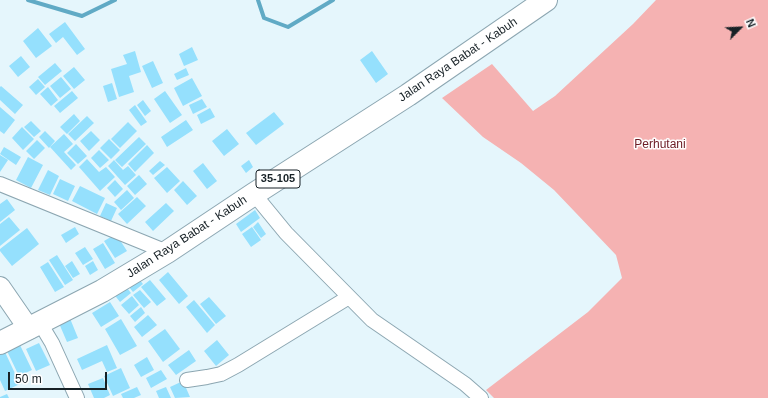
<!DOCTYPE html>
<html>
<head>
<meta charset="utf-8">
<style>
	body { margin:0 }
	#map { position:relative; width:768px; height:398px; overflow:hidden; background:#e5f6fc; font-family:Arial,sans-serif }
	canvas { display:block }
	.north { position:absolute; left:720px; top:8px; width:40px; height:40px; -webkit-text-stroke:3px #fff; paint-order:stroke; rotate:66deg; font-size:11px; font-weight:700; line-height:16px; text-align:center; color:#172126 }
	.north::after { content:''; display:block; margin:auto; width:14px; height:18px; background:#172126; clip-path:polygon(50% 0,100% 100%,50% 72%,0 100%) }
	.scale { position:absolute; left:8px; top:372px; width:99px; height:18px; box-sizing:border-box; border:2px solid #172126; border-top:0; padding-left:5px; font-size:12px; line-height:14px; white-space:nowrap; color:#172126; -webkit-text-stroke:3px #fff; paint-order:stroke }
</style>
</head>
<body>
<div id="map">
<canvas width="768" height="398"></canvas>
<div class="north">N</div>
<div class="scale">50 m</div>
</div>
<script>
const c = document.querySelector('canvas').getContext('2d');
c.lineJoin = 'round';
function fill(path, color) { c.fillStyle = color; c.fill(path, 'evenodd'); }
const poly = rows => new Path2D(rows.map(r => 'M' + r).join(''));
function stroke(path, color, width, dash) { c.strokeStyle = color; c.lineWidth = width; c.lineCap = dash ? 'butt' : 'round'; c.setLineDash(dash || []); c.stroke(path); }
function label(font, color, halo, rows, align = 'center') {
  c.font = font + ' Arial,sans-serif'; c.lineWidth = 3; c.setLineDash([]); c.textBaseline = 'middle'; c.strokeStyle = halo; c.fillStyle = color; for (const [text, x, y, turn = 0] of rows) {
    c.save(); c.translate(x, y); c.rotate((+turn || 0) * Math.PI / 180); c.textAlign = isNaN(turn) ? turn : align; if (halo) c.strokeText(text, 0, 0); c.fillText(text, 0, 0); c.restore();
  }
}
const green = poly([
	[656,0,768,0,768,398,494,398,486,390,588,312,622,278,616,255,554,190,521,163,483,137,442,98,492,64,533,111,555,96,633,24]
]);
const stream = poly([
	[28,0,82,16,115,0],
	[258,0,264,18,288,27,333,0]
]);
const building = poly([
	[65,22,85,49,77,55,63,37,56,43,49,34],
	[38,28,52,46,36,58,23,41],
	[192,47,198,60,184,66,179,54],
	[135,51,141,72,129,76,134,92,119,97,111,69,127,64,123,55],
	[372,51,388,74,376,83,360,60],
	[21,56,30,67,18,77,9,66],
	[153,61,163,83,152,88,142,66],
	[55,63,62,71,45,85,38,77],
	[74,67,85,80,74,89,63,76],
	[186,68,189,75,177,80,174,74],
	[61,77,71,89,60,98,50,86],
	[192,78,202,96,183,106,174,88],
	[38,79,45,87,36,95,29,87],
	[112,83,117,99,108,102,103,86],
	[1,86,23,105,15,114,0,100,0,87],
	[48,87,58,100,51,106,40,94],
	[72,91,78,98,60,113,54,106],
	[165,91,182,115,170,123,154,99],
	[202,99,207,107,193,114,189,105],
	[143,100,151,111,145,116,137,105],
	[135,105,147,122,141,126,129,110],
	[0,107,15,120,4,134,0,131],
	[210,108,215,117,201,124,197,115],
	[274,112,284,124,256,145,246,133],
	[74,114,80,121,67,134,60,127],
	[87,116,94,123,75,141,68,134],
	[186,120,193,130,167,147,161,137],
	[31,121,41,131,34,137,24,127],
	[128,122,137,131,120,148,111,139],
	[22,127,34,139,23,150,12,138],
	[227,129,239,144,224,156,212,141],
	[45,131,55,141,49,148,39,137],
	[91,131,100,140,89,151,80,141],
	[64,134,73,144,64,152,76,165,71,170,50,147],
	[139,137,146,144,122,167,115,160],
	[109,139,120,150,111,159,100,148],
	[37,140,45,148,34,159,26,151],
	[76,144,87,156,78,164,67,153],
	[147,145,154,153,135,172,128,164],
	[4,147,21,157,16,165,0,154],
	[99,150,109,160,100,168,91,158],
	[0,155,8,160,0,172],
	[28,157,43,165,31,188,16,180],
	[87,159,99,172,106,167,115,177,100,191,79,167],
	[114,160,123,170,128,166,136,175,125,185,108,166],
	[249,160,253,167,246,173,241,166],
	[160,161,165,165,153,175,149,171],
	[203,163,217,181,207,189,193,171],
	[167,167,180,181,167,193,154,178],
	[48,170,59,176,50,195,38,190],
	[139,175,147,184,135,195,127,186],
	[60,179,75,186,68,201,53,194],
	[115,180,123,189,115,197,107,188],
	[183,181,197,196,187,205,174,190],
	[80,186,105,198,97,214,72,201],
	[127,190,134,198,121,210,114,202],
	[137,197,146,206,127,224,118,214],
	[7,199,15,210,0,222,0,204],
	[106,203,117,208,111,221,100,216],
	[166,203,174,211,153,231,145,222],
	[255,210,260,218,241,232,236,224],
	[9,217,20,230,0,246,0,224],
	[258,222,266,234,261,238,253,227],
	[75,227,79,234,66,243,61,235],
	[252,227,261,240,251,247,242,234],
	[27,228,39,244,12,266,0,251,0,249],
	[116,234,127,251,115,258,104,241],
	[103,243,115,263,105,269,93,249],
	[85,247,93,259,83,265,75,253],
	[57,255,73,280,65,285,49,260],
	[72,261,80,274,73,278,65,266],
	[93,261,98,270,90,275,85,266],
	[48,262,64,287,55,292,40,267],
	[168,272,188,296,179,304,159,280],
	[134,273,143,284,133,292,124,281],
	[150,280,166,299,157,306,141,287],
	[124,284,131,293,120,302,113,293],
	[140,290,151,302,144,308,133,295],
	[132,296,139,305,129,314,121,305],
	[209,297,226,316,216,324,200,304],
	[194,300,215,325,207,333,186,307],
	[110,302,119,316,101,327,92,313],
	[141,307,145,313,135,322,130,316],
	[148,315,157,325,142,337,134,327],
	[69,316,78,338,67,342,58,321],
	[121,319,137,346,120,355,105,329],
	[165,329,180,349,163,362,148,341],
	[217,340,229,355,216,366,204,351],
	[39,343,50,365,36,371,26,349],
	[20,345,32,370,19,376,7,351],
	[107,345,117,368,107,372,102,361,82,370,77,359],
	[4,350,20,384,5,391,0,380,0,352],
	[189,350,196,361,176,375,168,365],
	[147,357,154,370,141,377,134,365],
	[121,368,130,388,113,396,104,376],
	[161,370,167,379,151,388,146,378],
	[103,378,110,395,104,398,94,398,88,384],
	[183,381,190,397,175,398,170,387],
	[137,387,141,395,134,398,123,398,121,394],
	[166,387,171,398,159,398,156,391],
	[7,394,9,398,0,398,0,397]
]);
const street = poly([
	[0,184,167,252],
	[254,194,286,233,372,320,465,384,481,398],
	[40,323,52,343,77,398],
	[187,380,207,377,221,374,238,365,349,297]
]);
const secondary = poly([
	[0,287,29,329]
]);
const primary = poly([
	[0,343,102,291,167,252,254,194,408,95,546,0]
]);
const shields = [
	[278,179,44]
];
const shieldNames = [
	["35-105",278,179]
];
const streetNames = [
	["Jalan Raya Babat - Kabuh",458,60,-34],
	["Jalan Raya Babat - Kabuh",187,237,-33]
];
const parkNames = [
	["Perhutani",660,145]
];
fill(green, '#f5b2b2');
stroke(stream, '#60aac5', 4);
fill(building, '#95e0fd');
stroke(street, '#8ca6b1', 16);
stroke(secondary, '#8ca6b1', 22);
stroke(primary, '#8ca6b1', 24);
stroke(street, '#fff', 14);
stroke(secondary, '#fff', 20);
stroke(primary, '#fff', 22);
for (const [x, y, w] of shields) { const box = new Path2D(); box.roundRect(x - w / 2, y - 9, w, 18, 3); c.fillStyle = '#fff'; c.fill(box); stroke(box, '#172126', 1); }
label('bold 11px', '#172126', null, shieldNames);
label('12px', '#172126', '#fff', streetNames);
label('12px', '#6c1b24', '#fff', parkNames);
</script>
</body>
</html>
